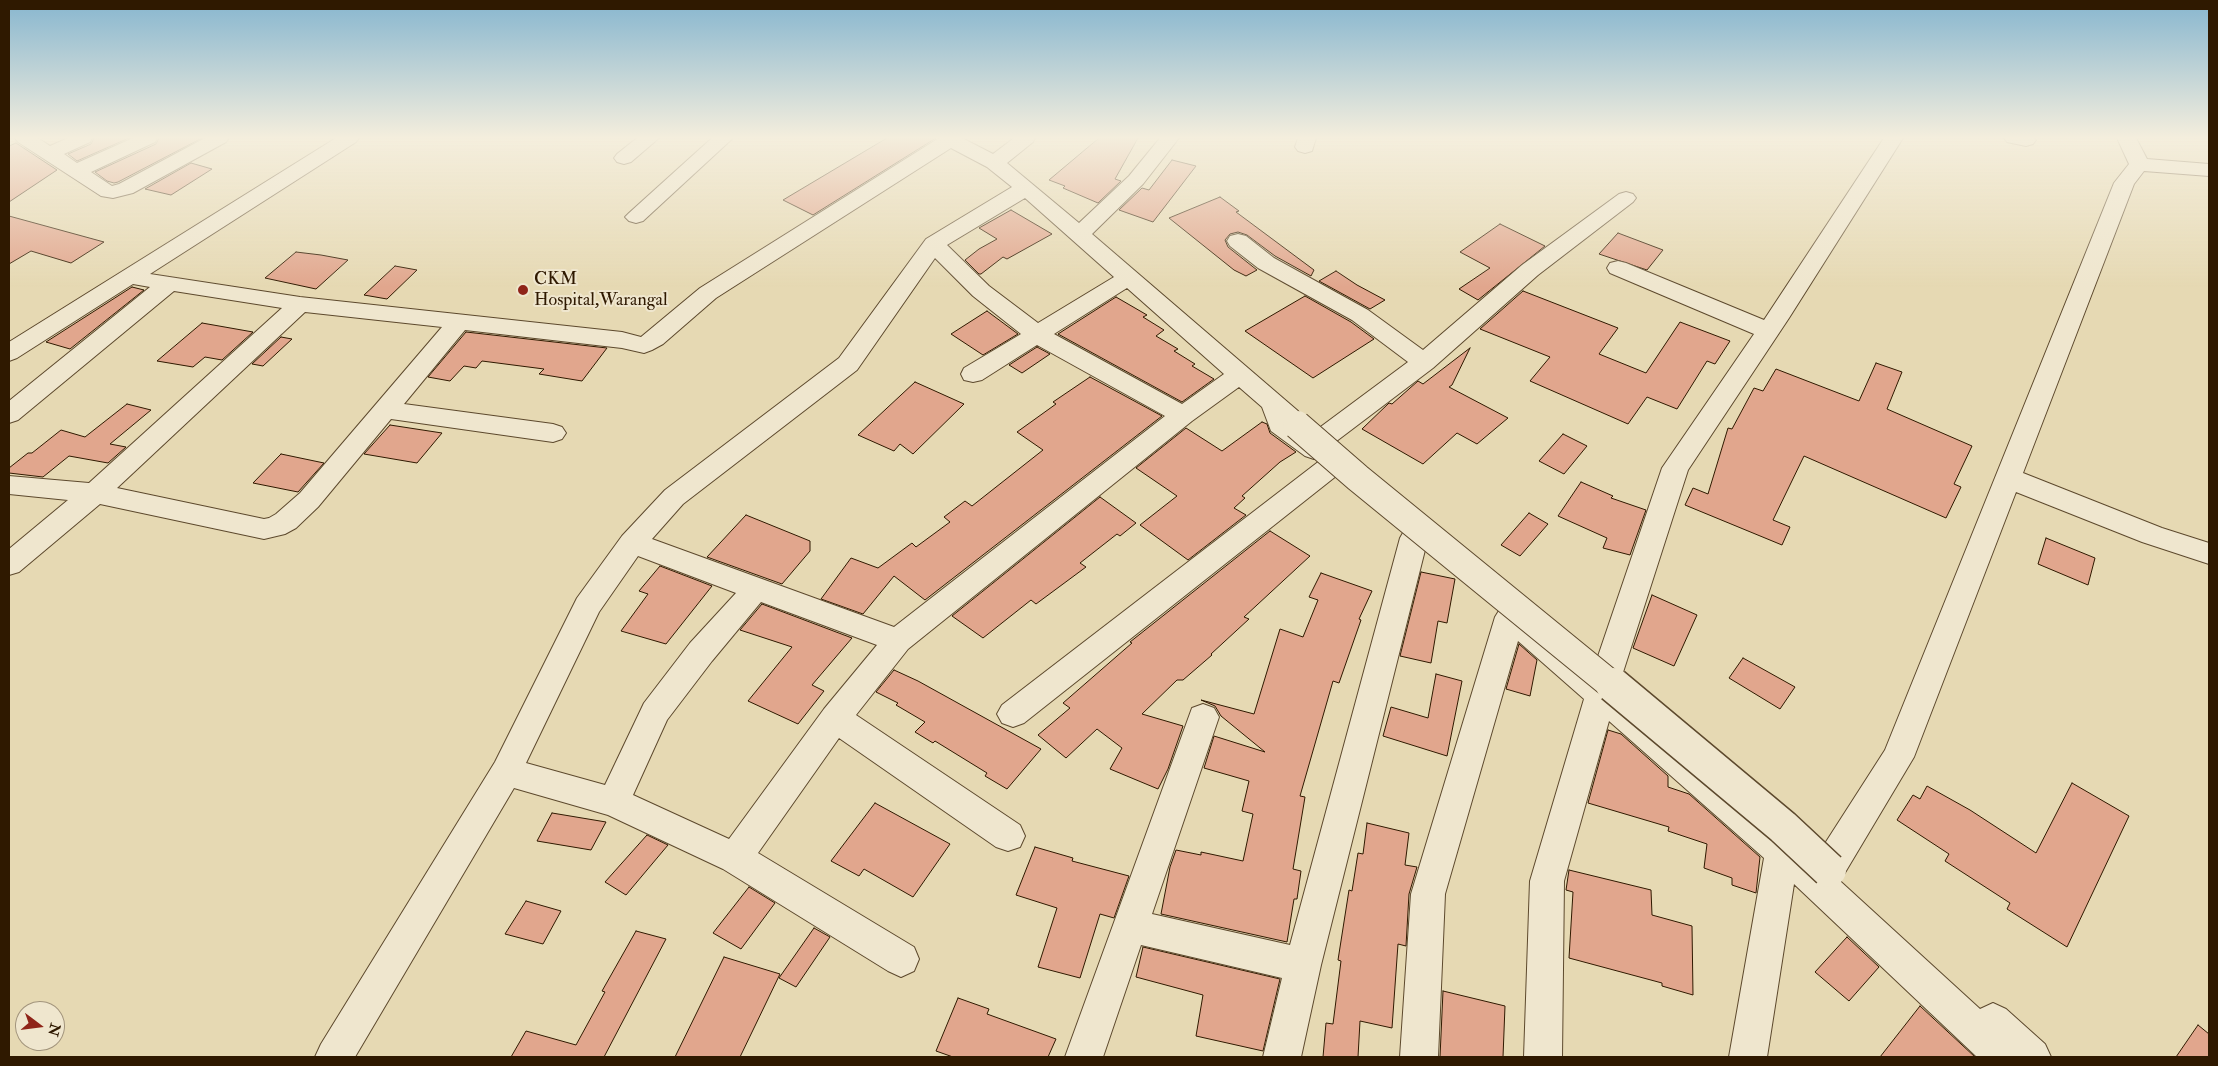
<!DOCTYPE html>
<html>
<head>
<meta charset="utf-8">
<style>
	body { margin:0 }
	#map { position:relative; width:2218px; height:1066px; overflow:hidden; background:#e6d9b3; font-family:"IM FELL Double Pica",serif }
	canvas { display:block }
	.frame { position:absolute; inset:0; border:10px solid #2f1900; pointer-events:none }
	.north { position:absolute; left:15px; top:1001px; width:50px; height:50px; box-sizing:border-box; background:#efe6ce; border:1px solid #a2947c; border-radius:50%; rotate:105deg; font-size:14px; font-weight:700; line-height:20px; text-align:center; color:#2f1900 }
	.north::after { content:''; display:block; margin:auto; width:18px; height:22px; background:#8f2418; clip-path:polygon(50% 0,100% 100%,50% 72%,0 100%) }
</style>
</head>
<body>
<div id="map">
<canvas width="2218" height="1066"></canvas>
<div class="frame"></div>
<div class="north">N</div>
</div>
<script>
const c = document.querySelector('canvas').getContext('2d');
c.lineJoin = 'round';
function fill(path, color) { c.fillStyle = color; c.fill(path, 'evenodd'); }
const poly = rows => new Path2D(rows.map(r => 'M' + r).join(''));
function stroke(path, color, width, dash) { c.strokeStyle = color; c.lineWidth = width; c.lineCap = dash ? 'butt' : 'round'; c.setLineDash(dash || []); c.stroke(path); }
function label(font, color, halo, rows, align = 'center') {
  c.font = font + ' "IM FELL Double Pica",serif'; c.lineWidth = 4; c.setLineDash([]); c.textBaseline = 'middle'; c.strokeStyle = halo; c.fillStyle = color; for (const [text, x, y, turn = 0] of rows) {
    c.save(); c.translate(x, y); c.rotate((+turn || 0) * Math.PI / 180); c.textAlign = isNaN(turn) ? turn : align; if (halo) c.strokeText(text, 0, 0); c.fillText(text, 0, 0); c.restore();
  }
}
const building = poly([
	[94,138,129,138,77,161,68,154,91,144,94,138],
	[159,138,202,138,118,182,114,183,107,181,95,172,156,144,159,138],
	[887,138,936,138,813,215,783,200,887,138],
	[1099,138,1138,138,1115,179,1121,181,1098,203,1063,188,1065,186,1049,180,1099,138],
	[16,143,57,170,9,202,9,146,16,143],
	[1172,160,1196,166,1153,222,1119,210,1142,188,1149,190,1172,160],
	[191,163,212,169,171,195,145,189,191,163],
	[1220,197,1239,211,1236,212,1314,270,1311,276,1275,256,1247,235,1238,232,1230,234,1225,240,1228,247,1257,270,1246,276,1234,270,1169,218,1220,197],
	[1011,210,1052,234,1007,259,1003,257,981,274,979,274,965,260,979,249,997,239,979,228,1011,210],
	[9,216,104,242,71,263,31,251,9,264,9,216],
	[1500,224,1545,246,1478,300,1459,289,1490,268,1460,252,1500,224],
	[1618,233,1663,250,1647,270,1599,254,1618,233],
	[296,252,321,255,348,260,316,289,265,278,296,252],
	[395,266,417,270,387,299,364,295,395,266],
	[1336,271,1357,285,1385,300,1370,309,1319,281,1336,271],
	[132,287,144,290,70,349,46,342,132,287],
	[1523,291,1618,328,1599,354,1646,373,1680,322,1730,341,1715,364,1707,361,1677,409,1647,397,1628,424,1530,381,1550,357,1480,329,1523,291],
	[1305,296,1351,322,1374,339,1313,378,1245,331,1305,296],
	[1116,297,1147,315,1143,317,1164,330,1156,336,1178,349,1174,351,1195,364,1192,366,1214,379,1182,402,1058,334,1116,297],
	[987,311,1018,334,983,355,951,334,987,311],
	[202,323,253,332,222,360,205,357,193,367,157,361,202,323],
	[466,332,607,348,582,381,539,374,544,369,482,361,476,368,464,366,450,381,428,377,466,332],
	[281,337,292,339,263,366,252,364,281,337],
	[1037,347,1050,354,1022,373,1009,365,1037,347],
	[1470,348,1452,385,1449,387,1508,418,1477,444,1457,433,1423,464,1362,429,1389,403,1392,404,1418,381,1423,384,1470,348],
	[1876,363,1902,372,1887,409,1972,446,1954,484,1961,487,1946,518,1804,456,1773,520,1790,527,1782,545,1685,505,1693,488,1708,494,1728,428,1732,429,1754,388,1763,391,1776,369,1859,401,1876,363],
	[1090,377,1162,416,925,600,894,576,863,614,821,599,851,558,878,568,912,543,916,547,950,522,944,517,965,501,972,506,1043,450,1017,432,1056,404,1053,402,1090,377],
	[915,382,964,404,913,454,900,444,894,451,858,435,915,382],
	[127,404,151,410,110,444,126,447,108,463,69,456,43,477,9,473,9,468,28,453,32,453,61,430,85,437,127,404],
	[1262,422,1267,424,1270,433,1296,452,1280,462,1242,496,1245,498,1234,508,1246,515,1188,560,1140,525,1177,496,1136,468,1186,428,1222,451,1262,422],
	[390,425,442,433,417,463,364,454,390,425],
	[1563,434,1587,446,1564,474,1539,461,1563,434],
	[281,454,324,463,298,492,253,483,281,454],
	[1581,482,1613,496,1611,498,1646,510,1630,555,1603,548,1607,538,1558,516,1581,482],
	[1100,497,1136,523,1120,536,1117,534,1080,563,1086,567,1036,604,1031,600,983,638,952,616,1100,497],
	[1529,513,1548,524,1520,556,1501,545,1529,513],
	[746,515,810,541,810,551,782,584,707,557,746,515],
	[1270,531,1310,556,1244,617,1249,619,1211,654,1212,655,1183,680,1177,680,1142,714,1183,726,1168,769,1158,789,1110,769,1122,748,1097,729,1066,758,1038,735,1070,708,1063,703,1132,643,1130,642,1270,531],
	[2046,538,2095,558,2088,585,2038,564,2046,538],
	[660,566,712,586,666,644,621,631,648,594,639,591,660,566],
	[1421,572,1455,579,1447,623,1438,621,1431,663,1400,656,1421,572],
	[1321,573,1372,591,1359,619,1361,620,1339,683,1333,681,1300,796,1305,797,1293,869,1301,871,1297,899,1294,899,1287,942,1161,914,1170,867,1176,850,1201,855,1201,852,1243,861,1253,814,1242,811,1249,781,1204,768,1214,736,1265,752,1221,716,1215,706,1201,700,1254,714,1280,629,1303,637,1318,600,1309,597,1321,573],
	[1652,595,1697,615,1674,666,1633,648,1652,595],
	[762,604,852,638,812,685,824,691,798,724,748,701,792,647,740,630,762,604],
	[1519,644,1537,660,1530,696,1506,689,1519,644],
	[1743,658,1795,687,1780,709,1729,678,1743,658],
	[894,670,918,681,1041,749,1007,789,985,776,987,773,935,741,933,743,915,732,925,722,896,705,898,703,876,692,894,670],
	[1436,674,1462,681,1447,756,1383,736,1391,707,1428,718,1436,674],
	[1608,730,1621,734,1668,776,1668,787,1689,794,1760,857,1756,893,1732,885,1732,878,1704,868,1707,844,1668,831,1669,827,1588,803,1608,730],
	[2072,783,2129,816,2067,947,2007,909,2010,903,1945,861,1949,854,1897,820,1913,795,1920,799,1927,786,1970,810,2036,853,2072,783],
	[875,803,950,844,913,897,864,869,859,876,831,861,875,803],
	[552,813,606,822,591,850,537,841,552,813],
	[1367,823,1409,833,1405,865,1417,867,1409,894,1406,946,1398,944,1392,1028,1360,1021,1358,1057,1323,1057,1326,1023,1333,1024,1341,961,1338,960,1349,890,1352,891,1358,853,1363,854,1367,823],
	[647,835,668,845,626,895,605,882,647,835],
	[1035,847,1073,858,1072,861,1129,876,1114,918,1100,914,1080,978,1038,967,1057,908,1016,895,1035,847],
	[1569,870,1651,890,1652,915,1692,926,1693,995,1662,986,1662,983,1569,958,1573,892,1566,890,1569,870],
	[749,887,775,903,741,949,713,933,749,887],
	[526,901,561,911,543,944,505,934,526,901],
	[814,928,830,937,796,987,779,978,814,928],
	[636,931,666,939,604,1057,511,1057,526,1031,576,1045,605,992,602,991,636,931],
	[1847,937,1879,967,1849,1001,1815,972,1847,937],
	[1143,947,1280,979,1263,1051,1196,1036,1203,995,1136,977,1143,947],
	[724,957,780,974,740,1057,675,1057,724,957],
	[1443,991,1505,1006,1503,1057,1440,1057,1443,991],
	[958,998,989,1009,987,1014,1056,1039,1048,1057,953,1057,936,1051,958,998],
	[1920,1006,1975,1057,1880,1057,1920,1006],
	[2198,1025,2209,1034,2209,1057,2176,1057,2198,1025]
]);
const minor = poly([
	[15,138,38,138,50,146,68,138,92,138,90,142,64,154,77,163,133,138,157,138,155,142,91,172,112,186,119,184,205,138,229,138,226,142,133,193,113,198,101,196,18,142,15,138],
	[336,138,359,138,356,142,150,274,300,297,622,332,641,337,700,288,939,138,962,138,993,154,1014,138,1035,138,1033,142,1007,163,1079,223,1129,176,1160,138,1179,138,1143,184,1092,234,1298,411,1302,417,1296,424,1311,434,1408,362,1352,320,1258,268,1230,246,1227,241,1230,236,1238,234,1246,236,1274,258,1368,310,1423,350,1522,265,1619,194,1626,192,1633,194,1636,198,1633,202,1538,275,1433,368,1326,449,1323,456,1314,459,1305,456,1271,431,1262,407,1239,387,1192,421,908,649,856,715,1020,825,1025,836,1020,847,1008,851,996,847,839,738,758,853,914,947,919,959,914,971,901,977,888,971,723,869,608,815,514,788,355,1057,315,1057,321,1044,495,762,577,598,622,536,665,490,839,358,926,239,1012,187,987,167,951,148,716,298,663,344,652,350,644,353,622,348,465,330,404,404,553,424,562,427,566,433,562,439,553,442,391,419,318,507,296,528,285,534,264,539,100,504,19,572,9,575,9,549,68,500,9,494,9,476,89,483,282,308,174,291,18,420,9,423,9,401,150,287,133,284,17,358,9,361,9,342,336,138],
	[1025,198,1114,277,1038,323,989,286,947,245,1025,198],
	[935,258,973,296,1021,334,964,368,961,374,964,380,973,382,982,380,1037,345,1165,416,894,627,652,539,683,504,857,370,935,258],
	[1127,288,1224,374,1182,404,1054,334,1127,288],
	[305,312,442,327,300,493,276,514,269,518,264,519,117,488,305,312],
	[638,556,736,593,690,643,644,703,605,785,526,763,599,612,638,556],
	[761,602,877,645,824,709,729,839,633,795,667,720,712,661,761,602],
	[637,138,659,138,631,162,624,164,617,162,614,158,617,154,637,138],
	[712,138,733,138,643,221,636,223,629,221,625,217,629,213,712,138],
	[1298,138,1316,138,1312,151,1305,153,1298,151,1295,147,1298,138],
	[1884,138,1903,138,1789,318,1688,470,1617,691,1815,859,1885,750,2114,183,2129,164,2117,138,2136,138,2147,159,2209,164,2209,176,2144,171,2134,184,2023,473,2162,528,2209,543,2209,564,2142,542,2016,492,1914,757,1840,881,1980,1009,1993,1003,2006,1009,2045,1044,2051,1057,1977,1057,1794,884,1767,1057,1729,1057,1764,858,1609,721,1564,881,1562,1057,1524,1057,1530,881,1584,699,1518,641,1445,894,1438,1057,1400,1057,1411,894,1495,617,1500,609,1510,605,1520,609,1524,616,1530,618,1593,671,1662,468,1754,334,1610,273,1607,268,1610,263,1618,261,1626,263,1764,320,1884,138],
	[2004,138,2034,138,2036,140,2033,144,2026,146,2007,142,2004,138],
	[1331,457,1340,459,1344,466,1340,473,1024,723,1013,727,1002,723,997,714,1002,705,1322,459,1331,457],
	[1414,528,1424,531,1428,538,1321,965,1301,1057,1263,1057,1282,978,1141,945,1103,1057,1065,1057,1192,708,1203,704,1214,708,1219,717,1152,914,1290,945,1400,538,1404,531,1414,528]
]);
const minorBridgeFar1 = poly([
	[1297,425,1358,478,1614,687]
]);
const minorBridge = poly([
	[1613,685,1783,827,1829,870]
]);
const markers = [
	[523,290,6,"#8f2418"]
];
const poiNames = [
	["CKM",534,280],
	["Hospital,Warangal",534,301]
];
fill(building, '#e1a68d');
stroke(building, '#2f1900', 1);
stroke(minor, '#5d492d', 2);
fill(minor, '#efe6ce');
stroke(minorBridgeFar1, '#5d492d', 30, []);
stroke(minorBridge, '#5d492d', 37, []);
stroke(minorBridgeFar1, '#efe6ce', 28);
stroke(minorBridge, '#efe6ce', 34);
const sky = c.createLinearGradient(0, 0, 0, 287);
sky.addColorStop(0, '#87b6cf');
sky.addColorStop(0.48, '#f4eedd');
sky.addColorStop(1, '#f4eedd00');
c.fillStyle = sky;
c.fillRect(0, 0, 2218, 287);
for (const [x, y, r, color] of markers) { const dot = new Path2D(); dot.arc(x, y, r, 0, 2 * Math.PI); c.fillStyle = color; c.fill(dot); stroke(dot, '#efe6ce', 2); }
label('18px', '#2f1900', '#efe6ce', poiNames, 'left');
</script>
</body>
</html>
